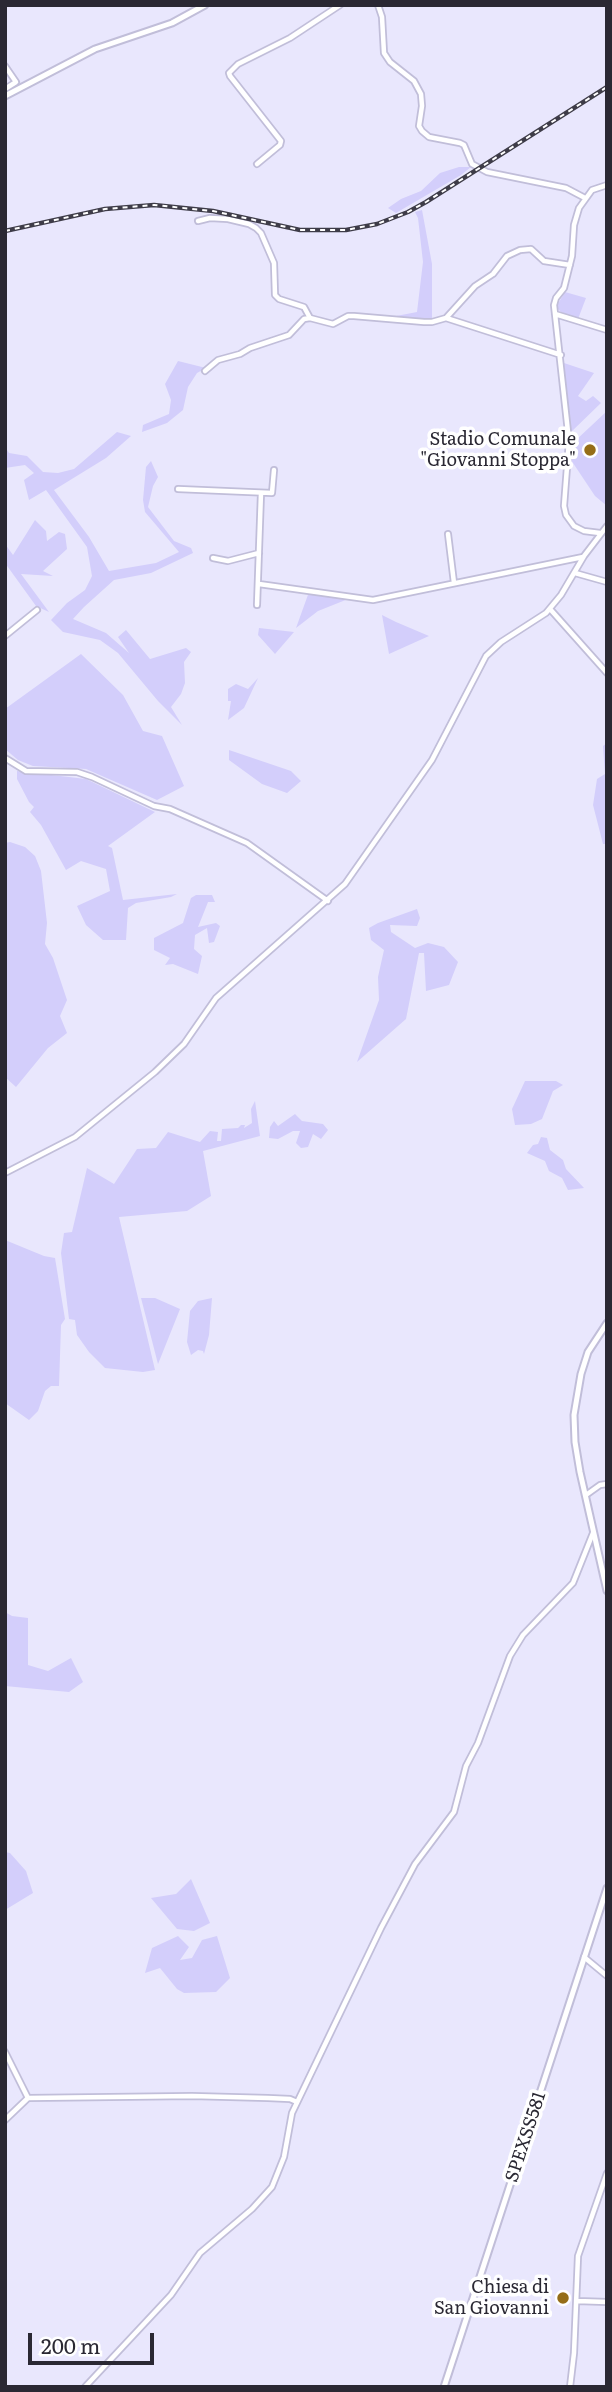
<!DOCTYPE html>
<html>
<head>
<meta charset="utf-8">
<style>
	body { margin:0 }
	#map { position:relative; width:612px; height:2392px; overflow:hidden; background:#e9e7fd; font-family:Literata,serif }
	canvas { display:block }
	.frame { position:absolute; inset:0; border:7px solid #2a2833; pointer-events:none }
	.scale { position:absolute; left:28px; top:2333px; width:126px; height:32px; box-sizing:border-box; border:4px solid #2a2833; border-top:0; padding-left:9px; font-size:21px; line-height:24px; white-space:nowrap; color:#2a2833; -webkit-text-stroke:5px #fff; paint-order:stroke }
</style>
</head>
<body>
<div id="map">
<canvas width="612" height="2392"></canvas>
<div class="frame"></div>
<div class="scale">200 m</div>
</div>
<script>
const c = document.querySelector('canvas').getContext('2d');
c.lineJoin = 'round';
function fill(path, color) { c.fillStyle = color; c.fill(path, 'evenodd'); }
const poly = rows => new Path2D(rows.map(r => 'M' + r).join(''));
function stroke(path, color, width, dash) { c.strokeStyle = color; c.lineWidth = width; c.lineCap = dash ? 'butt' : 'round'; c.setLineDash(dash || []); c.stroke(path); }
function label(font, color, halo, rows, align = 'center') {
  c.font = font + ' Literata,serif'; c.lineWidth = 7; c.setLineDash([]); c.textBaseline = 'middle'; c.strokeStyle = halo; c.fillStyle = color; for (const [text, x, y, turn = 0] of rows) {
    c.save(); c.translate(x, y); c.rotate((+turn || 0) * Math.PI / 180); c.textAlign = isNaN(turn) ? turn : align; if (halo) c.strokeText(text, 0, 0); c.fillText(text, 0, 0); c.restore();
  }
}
const green = poly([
	[459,167,471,167,461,175,396,213,388,208,401,199,421,191,440,173],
	[422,210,432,264,432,320,391,317,417,312,423,262,418,218,415,212],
	[565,292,586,298,578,319,561,312,556,307],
	[178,361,206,368,197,373,188,387,183,410,167,423,142,432,143,425,169,414,171,400,165,384],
	[564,363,594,373,578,396,586,401,593,396,601,403,570,433],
	[607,411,607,506,595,496,571,460,575,441],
	[117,432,131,436,106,458,54,490,89,537,109,571,156,563,179,552,145,512,143,500,146,467,151,461,158,477,153,486,148,507,174,541,191,548,193,553,151,573,114,580,84,607,73,619,106,633,129,653,118,637,126,630,150,659,186,648,191,652,184,662,185,683,181,694,171,707,182,725,158,701,118,653,100,640,63,632,51,620,67,603,85,590,92,576,87,547,46,490,29,500,24,480,34,473,25,465,5,468,5,447,9,453,27,456,43,472,58,473,74,469],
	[35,520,46,531,47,541,59,532,65,534,67,549,43,571,53,576,21,574,49,612,36,606,5,563,5,544,13,555],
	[309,592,353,597,318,611,296,628],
	[382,615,396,622,429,636,389,654],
	[259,628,294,632,275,654,258,635],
	[81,654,123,695,143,731,162,736,184,786,157,800,86,769,33,766,18,760,5,749,5,709],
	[258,678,244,708,228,720,231,701,228,701,228,689,236,684,248,689],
	[607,743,607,844,603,844,593,805,597,779,605,774,603,746],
	[229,750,291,771,301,781,287,793,262,784,229,760],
	[17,771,86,779,155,812,108,846,112,848,123,900,177,894,171,897,136,903,128,908,126,940,103,940,86,925,77,906,110,891,106,869,81,861,66,870,41,825,30,812,34,807,29,802,17,779],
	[10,842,25,847,35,856,41,871,47,923,45,944,53,958,67,1000,60,1016,67,1033,48,1048,16,1087,5,1077,5,843],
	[196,895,212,895,215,902,208,902,198,927,216,923,220,926,214,942,209,943,207,928,195,935,194,949,202,956,198,974,173,964,165,965,170,958,154,950,154,938,183,923,191,898],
	[417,909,420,918,417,926,390,925,391,932,415,948,428,943,444,947,458,962,449,985,426,991,424,953,419,953,406,1019,357,1062,379,1000,378,977,384,950,371,940,369,928,378,923],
	[525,1081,556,1081,563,1085,553,1091,542,1119,531,1124,515,1125,512,1109],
	[255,1101,260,1136,203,1151,211,1196,187,1211,119,1217,155,1370,143,1372,105,1368,89,1352,77,1335,75,1320,69,1319,61,1253,64,1233,72,1232,87,1168,114,1184,137,1149,156,1148,168,1132,200,1142,210,1131,218,1132,217,1141,221,1141,222,1129,238,1128,241,1125,245,1125,244,1128,252,1123,251,1109],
	[295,1114,302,1121,323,1124,328,1130,321,1139,313,1134,308,1147,301,1148,296,1143,300,1131,293,1131,278,1139,269,1138,270,1127,274,1121,278,1126],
	[541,1137,547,1138,550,1150,563,1160,566,1169,584,1188,568,1190,562,1178,549,1171,545,1161,527,1153,533,1145,538,1144],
	[5,1240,44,1256,55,1258,65,1319,61,1325,59,1386,51,1386,45,1391,38,1411,29,1420,5,1403],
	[141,1298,155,1298,180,1309,158,1364],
	[212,1298,209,1335,204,1354,203,1351,198,1350,191,1355,187,1342,190,1311,198,1301],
	[5,1612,12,1616,28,1618,28,1665,48,1671,71,1658,83,1682,69,1692,5,1686],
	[5,1852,10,1853,26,1871,33,1893,5,1910],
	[191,1879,210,1923,194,1931,177,1929,151,1898,176,1894],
	[178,1936,189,1947,180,1960,192,1958,202,1940,217,1936,230,1978,216,1992,184,1993,177,1989,160,1968,145,1973,152,1948]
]);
const minor = poly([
	[378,5,382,17,384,53,390,62,414,81,421,94,422,106,419,126,422,131,429,137,460,143,464,145,472,164,487,172,566,188,585,198],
	[5,66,16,82,5,89],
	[257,164,280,145,281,141,230,76,229,73,238,64,290,38,340,5],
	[198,221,210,218,228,219,249,224,256,228,261,233,274,263,275,295,279,299,304,307,310,318],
	[555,314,607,330],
	[446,318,561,355],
	[205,371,218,360,240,354,250,348,289,335,304,319,310,318,333,324,348,316,354,316,424,322,432,322,446,318,475,286,493,274,507,256,520,250,531,249,544,261,570,265],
	[178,489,272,493,274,470],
	[600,533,584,531,574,526,566,515,564,506,569,441,554,305,556,298,564,288,572,256,574,225,579,208,592,190,607,185],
	[448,534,454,583],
	[213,558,228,561,259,553],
	[575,573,607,582],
	[259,584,373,600,583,557],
	[257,605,261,493],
	[550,609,607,673],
	[5,636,37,610],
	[5,758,26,771,77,772,92,777,154,806,170,809,247,843,328,901],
	[5,1173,75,1137,155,1072,184,1044,216,998,345,884,432,760,486,656,501,642,546,613,561,595,584,556,607,526],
	[586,1495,600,1485,607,1484],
	[584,1957,607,1976],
	[5,2052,28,2098,192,2096,268,2098,290,2099,297,2102],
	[5,2120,28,2098],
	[577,2301,607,2302],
	[85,2387,171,2295,200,2253,252,2209,272,2187,284,2157,292,2113,381,1928,415,1864,454,1812,466,1766,478,1743,510,1656,523,1635,573,1583,593,1533],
	[570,2387,574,2353,578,2256,607,2173]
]);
const major = poly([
	[5,96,95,49,172,23,205,5],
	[607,1323,588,1352,581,1374,574,1415,575,1442,580,1472,607,1591],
	[444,2387,607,1888]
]);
const rail = poly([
	[5,231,105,209,154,205,213,211,300,230,346,230,377,224,408,212,426,202,607,87]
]);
const markers = [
	[590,450,7,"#956d18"],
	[563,2298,7,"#956d18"]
];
const poiNames = [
	["Stadio Comunale",576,440],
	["\"Giovanni Stoppa\"",576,461],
	["Chiesa di",549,2288],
	["San Giovanni",549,2309]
];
const streetNames = [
	["SPEXSS581",526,2137,-72]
];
fill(green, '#d3cefb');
stroke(minor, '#c1bed9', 8);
stroke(major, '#c1bed9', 9);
stroke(minor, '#fff', 4.5);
stroke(major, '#fff', 5);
stroke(rail, '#3e3c48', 4.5);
stroke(rail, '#fff', 2, [5]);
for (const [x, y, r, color] of markers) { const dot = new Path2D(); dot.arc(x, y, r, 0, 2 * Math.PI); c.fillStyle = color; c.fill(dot); stroke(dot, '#fff', 2.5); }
label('18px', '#2a2833', '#fff', poiNames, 'right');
label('18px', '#2a2833', '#fff', streetNames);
</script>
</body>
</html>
